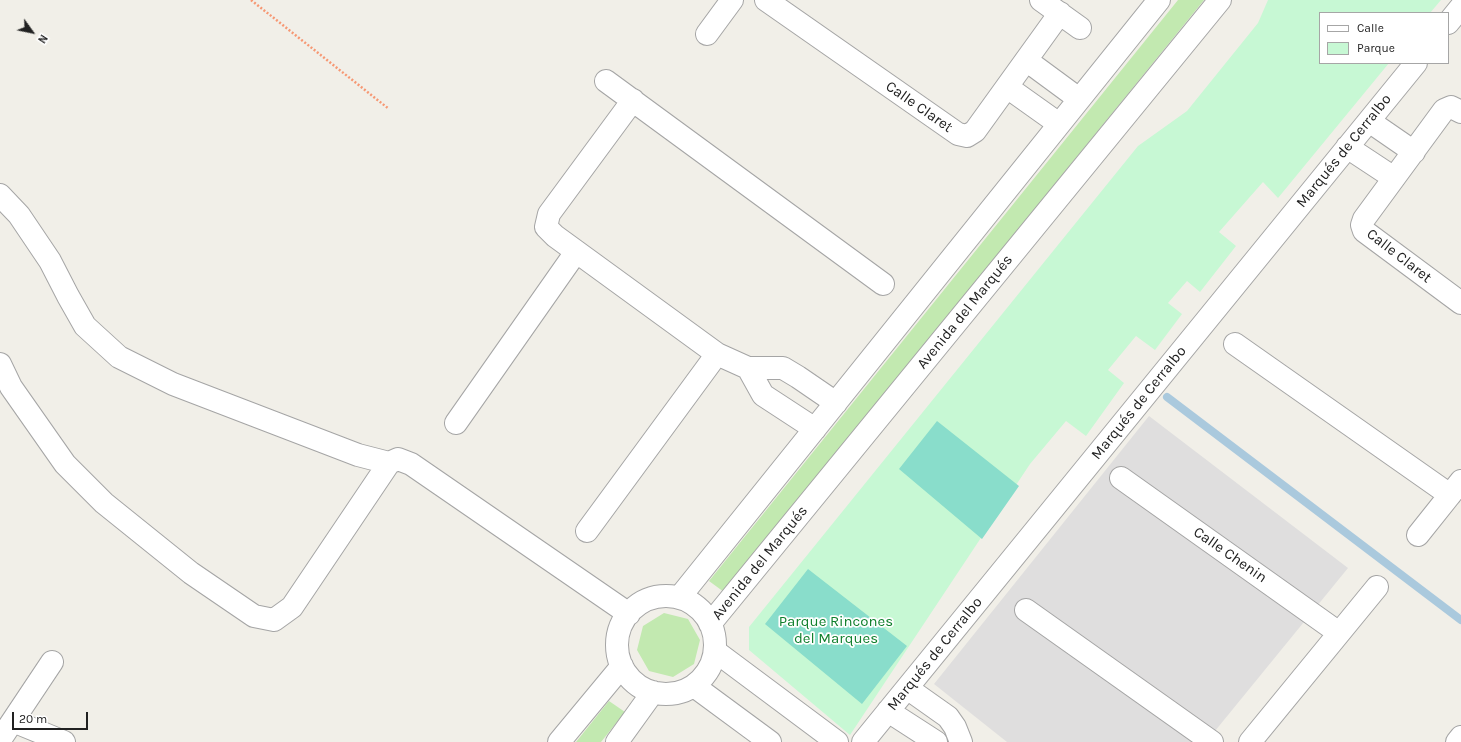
<!DOCTYPE html>
<html>
<head>
<meta charset="utf-8">
<style>
	body { margin:0 }
	#map { position:relative; width:1461px; height:742px; overflow:hidden; background:#f1efe8; font-family:Karla,sans-serif }
	canvas { display:block }
	.legend { position:absolute; left:1319px; top:12px; width:130px; height:52px; box-sizing:border-box; background:#fff; border:1px solid #a6a6a6; margin:0; padding:5px 7px; list-style:none; font-size:12px; color:#212121 }
	.legend li { display:flex; align-items:center; gap:8px; height:20px }
	.legend b { width:20px; border:1px solid #a6a6a6 }
	.north { position:absolute; left:12px; top:12px; width:40px; height:40px; -webkit-text-stroke:3px #fff; paint-order:stroke; rotate:123deg; font-size:11px; font-weight:700; line-height:16px; text-align:center; color:#212121 }
	.north::after { content:''; display:block; margin:auto; width:14px; height:18px; background:#212121; clip-path:polygon(50% 0,100% 100%,50% 72%,0 100%) }
	.scale { position:absolute; left:12px; top:712px; width:76px; height:18px; box-sizing:border-box; border:2px solid #212121; border-top:0; padding-left:5px; font-size:12px; line-height:14px; white-space:nowrap; color:#212121; -webkit-text-stroke:3px #fff; paint-order:stroke }
</style>
</head>
<body>
<div id="map">
<canvas width="1461" height="742"></canvas>
<ul class="legend">
<li><b style="height:5px;background:#fff"></b>Calle</li>
<li><b style="height:11px;background:#c7f8d4"></b>Parque</li>
</ul>
<div class="north">N</div>
<div class="scale">20 m</div>
</div>
<script>
const c = document.querySelector('canvas').getContext('2d');
c.lineJoin = 'round';
function fill(path, color) { c.fillStyle = color; c.fill(path, 'evenodd'); }
const poly = rows => new Path2D(rows.map(r => 'M' + r).join(''));
function stroke(path, color, width, dash) { c.strokeStyle = color; c.lineWidth = width; c.lineCap = dash ? 'butt' : 'round'; c.setLineDash(dash || []); c.stroke(path); }
function label(font, color, halo, rows, align = 'center') {
  c.font = font + ' Karla,sans-serif'; c.lineWidth = 3.5; c.setLineDash([]); c.textBaseline = 'middle'; c.strokeStyle = halo; c.fillStyle = color; for (const [text, x, y, turn = 0] of rows) {
    c.save(); c.translate(x, y); c.rotate((+turn || 0) * Math.PI / 180); c.textAlign = isNaN(turn) ? turn : align; if (halo) c.strokeText(text, 0, 0); c.fillText(text, 0, 0); c.restore();
  }
}
const residential = poly([
	[1149,416,1348,568,1206,742,1007,742,934,684]
]);
const grass = poly([
	[1178,0,1204,0,724,592,709,581],
	[664,613,688,619,700,640,694,664,673,677,649,671,637,650,643,626],
	[609,701,625,712,601,742,576,742]
]);
const park = poly([
	[1268,0,1441,0,1430,13,1320,13,1320,63,1389,63,1278,198,1263,182,1219,232,1236,246,1200,292,1187,281,1168,303,1182,314,1155,350,1136,336,1108,370,1124,383,1086,436,1066,421,1030,464,850,735,749,650,749,627,1138,146,1187,111,1258,23]
]);
const pitch = poly([
	[937,421,1019,486,982,539,899,469],
	[808,569,907,646,862,704,765,624]
]);
const stream = poly([
	[1167,397,1461,620]
]);
const path = poly([
	[251,0,389,109]
]);
const street = poly([
	[766,0,958,134,967,136,975,131,1060,13],
	[1041,0,1080,28],
	[1448,23,1461,7],
	[707,34,732,0],
	[1026,60,1079,99],
	[606,81,883,284],
	[1007,87,1059,124],
	[633,100,549,214,546,227,555,236,717,354,748,368,783,368,798,377,836,403],
	[1461,112,1451,107,1444,110,1364,219,1362,225,1364,231,1461,303],
	[1369,121,1414,152],
	[1347,147,1394,178],
	[0,195,19,215,50,261,68,296,85,326,119,357,173,384,358,455,389,463],
	[1235,344,1450,495],
	[0,364,11,387,65,464,104,503,191,573,254,616,274,620,292,607,389,463,398,459,411,464,629,614],
	[748,368,763,395,815,429],
	[456,423,576,252],
	[1121,478,1339,633],
	[587,531,717,354],
	[1418,535,1461,481],
	'617 645a49 49 0 1 1 98 0a49 49 0 1 1-98 0Z',
	[679,598,1159,0],
	[1026,610,1212,742],
	[710,624,1220,0],
	[715,651,837,742],
	[694,686,770,742],
	[907,688,948,717,955,727,961,742],
	[888,711,936,742],
	[13,721,64,742],
	[0,740,52,662],
	[559,742,622,666],
	[617,742,653,692],
	[863,742,1416,63],
	[1250,742,1377,587],
	[1457,742,1461,737]
]);
const streetNames = [
	["Calle Claret",919,107,35],
	["Marqués de Cerralbo",1344,151,-51],
	["Calle Claret",1399,256,38],
	["Avenida del Marqués",965,312,-51],
	["Marqués de Cerralbo",1139,403,-51],
	["Calle Chenin",1230,555,35],
	["Avenida del Marqués",760,563,-51],
	["Marqués de Cerralbo",935,654,-51]
];
const parkNames = [
	["Parque Rincones",836,622],
	["del Marques",836,639]
];
fill(residential, '#dfdede');
fill(grass, '#c2e9b0');
fill(park, '#c7f8d4');
fill(pitch, '#89ddcb');
stroke(stream, '#aac9dd', 8);
stroke(street, '#a5a5a5', 24);
stroke(path, '#f69874', 2.5, [2, 2]);
stroke(street, '#fff', 22);
label('15px', '#212121', '#fff', streetNames);
label('15px', '#0f7f2c', '#fff', parkNames);
</script>
</body>
</html>
